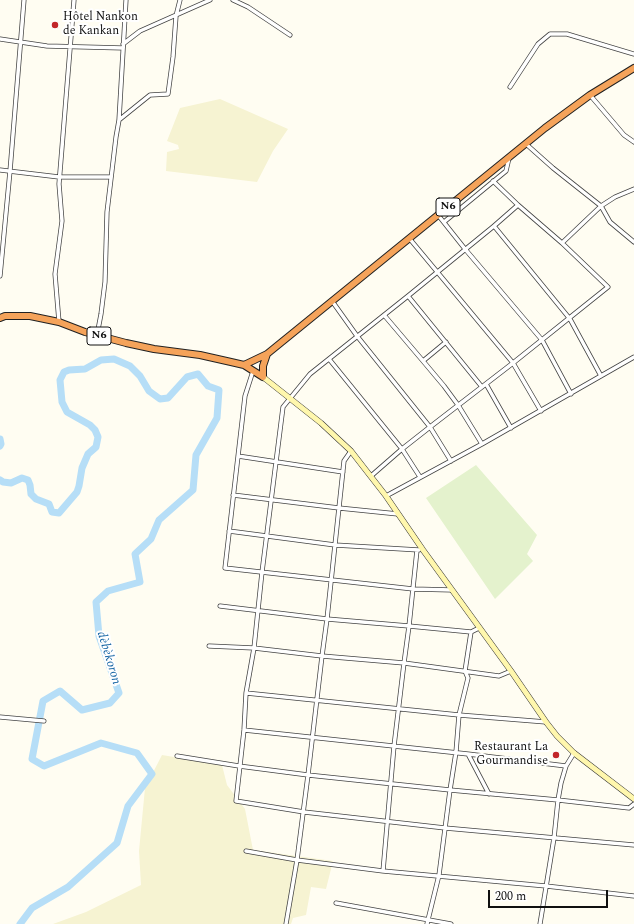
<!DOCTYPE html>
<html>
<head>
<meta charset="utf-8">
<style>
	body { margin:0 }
	#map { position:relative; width:634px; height:924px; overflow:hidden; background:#fffdf2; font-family:Spectral,serif }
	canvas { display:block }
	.scale { position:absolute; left:488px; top:890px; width:120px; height:18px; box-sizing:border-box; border:2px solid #101010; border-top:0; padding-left:5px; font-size:12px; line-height:14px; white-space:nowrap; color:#101010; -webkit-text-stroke:3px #fff; paint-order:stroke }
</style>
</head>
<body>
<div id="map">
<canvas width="634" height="924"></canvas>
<div class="scale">200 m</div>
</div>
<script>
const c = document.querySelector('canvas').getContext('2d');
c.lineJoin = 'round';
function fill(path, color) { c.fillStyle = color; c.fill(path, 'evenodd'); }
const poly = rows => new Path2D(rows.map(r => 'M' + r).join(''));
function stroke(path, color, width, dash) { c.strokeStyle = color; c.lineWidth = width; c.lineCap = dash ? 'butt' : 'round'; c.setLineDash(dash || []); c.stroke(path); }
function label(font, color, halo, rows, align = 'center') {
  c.font = font + ' Spectral,serif'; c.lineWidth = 4; c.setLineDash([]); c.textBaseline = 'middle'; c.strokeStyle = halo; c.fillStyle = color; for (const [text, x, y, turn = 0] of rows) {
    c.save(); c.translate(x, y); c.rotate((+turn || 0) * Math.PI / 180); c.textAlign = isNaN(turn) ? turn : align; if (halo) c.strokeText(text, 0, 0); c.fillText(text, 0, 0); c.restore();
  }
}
const farmland = poly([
	[220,99,288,129,273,151,257,182,166,171,167,152,179,149,178,145,167,141,180,108],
	[162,755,222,765,227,785,245,809,253,850,333,861,326,889,311,887,306,915,293,918,291,924,53,924,86,912,141,885,139,851,145,788]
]);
const pitch = poly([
	[476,465,537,535,527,554,533,561,495,599,426,498]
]);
const river = poly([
	[0,439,1,444,0,446],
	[0,480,3,482,11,483,22,478,28,480,30,485,31,494,36,499,49,504,52,512,59,513,77,492,79,486,82,468,88,454,96,447,98,437,95,430,90,425,67,412,62,402,60,380,64,372,69,370,85,369,101,360,114,359,130,366,140,376,149,391,160,399,168,398,187,377,198,374,208,386,219,390,217,418,196,455,193,490,159,520,151,539,135,554,140,582,108,591,96,602,99,636,119,693,110,703,82,710,60,691,43,701,32,759,44,766,101,743,137,753,152,774,128,806,117,843,68,887,32,908,20,924]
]);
const street = poly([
	[233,0,248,7,290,35],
	[0,39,47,46,123,48],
	[123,44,140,31,210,0],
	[510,87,538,44,550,34,567,34,634,54],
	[590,95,624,135,634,142],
	[119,120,150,95,168,94,173,57,176,16,180,0],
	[526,144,553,168,601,206,610,222,634,242],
	[0,170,59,177,111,177],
	[518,205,494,226,408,296,310,374,283,407,262,572,254,648,246,693,244,730,236,801,304,812,445,828,634,845],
	[438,215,465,249,542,340,571,394],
	[444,222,506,171,509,158],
	[494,226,570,319,601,376],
	[409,238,513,363,541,411],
	[562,243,601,206,615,197,634,189],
	[0,276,10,171,24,0],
	[408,296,482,387],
	[332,301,357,336,430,427,451,461],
	[384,315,423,361,444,386,458,405,482,444],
	[59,322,55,274,62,221,59,184,74,0],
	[97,335,101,314,105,282,107,212,116,137,119,120,126,0],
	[329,359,402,449,420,477],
	[423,361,446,342],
	[253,371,245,396,225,568,413,589,452,590],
	[486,384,511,428],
	[238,456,343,472],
	[371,476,402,449,430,427,513,363,608,287,562,243,518,205,493,181],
	[233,495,339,508,398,514],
	[386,496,482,444,634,357],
	[229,531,335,545,419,550],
	[220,606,327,619,409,626,471,632,479,628],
	[209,646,254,648,322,656,404,663,499,676,511,671],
	[246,693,459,715,546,722],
	[0,717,44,721],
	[244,730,468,754,566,766],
	[468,754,489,794],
	[177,756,239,766,308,775,450,790,558,800,629,808,634,804],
	[246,851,297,860,383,871,546,886,634,896],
	[383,871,394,746,404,663,409,626,417,550],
	[336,903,451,924],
	[286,924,297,860,308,775,322,656,327,619,344,461,351,451],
	[427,924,439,875,450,790,456,752,459,715,468,678,465,671,471,632],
	[540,924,554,838,558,800,561,783,566,766,574,753]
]);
const secondary = poly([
	[263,377,321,423,351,451,386,496,423,550,511,671,546,722,557,736,574,753,634,799]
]);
const highway = poly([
	[0,318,5,316,30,316,59,322,85,332,126,343,154,349,200,355,231,362,244,365,263,377],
	[244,365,267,354,545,128,590,95,634,68],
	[263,377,263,366,267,354]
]);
const markers = [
	[55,25,4,"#c2252b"],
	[556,755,4,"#c2252b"]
];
const shields = [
	[448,207,24],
	[99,336,24]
];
const shieldNames = [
	["N6",448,207],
	["N6",99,336]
];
const poiNames = [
	["Hôtel Nankon",63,18],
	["de Kankan",63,32],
	["Restaurant La",548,748,"right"],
	["Gourmandise",548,762,"right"]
];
const waterNames = [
	["dèbèkoron",108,658,73]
];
fill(farmland, '#f6f3d2');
fill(pitch, '#e4f2cd');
stroke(river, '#b6def7', 7);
stroke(street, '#434343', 5);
stroke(secondary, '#323232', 6);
stroke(highway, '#212121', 8);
stroke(street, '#fff', 3.5);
stroke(secondary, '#fff7ad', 5);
stroke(highway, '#f5a35a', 6);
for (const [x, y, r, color] of markers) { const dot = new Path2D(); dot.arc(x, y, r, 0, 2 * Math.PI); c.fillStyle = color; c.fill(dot); stroke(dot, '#fff', 1.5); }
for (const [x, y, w] of shields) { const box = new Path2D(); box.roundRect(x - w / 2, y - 9, w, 18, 3); c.fillStyle = '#fff'; c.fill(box); stroke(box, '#101010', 1); }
label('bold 11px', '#101010', null, shieldNames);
label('12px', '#101010', '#fff', poiNames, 'left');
label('italic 13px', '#1665a4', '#fff', waterNames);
</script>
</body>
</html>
